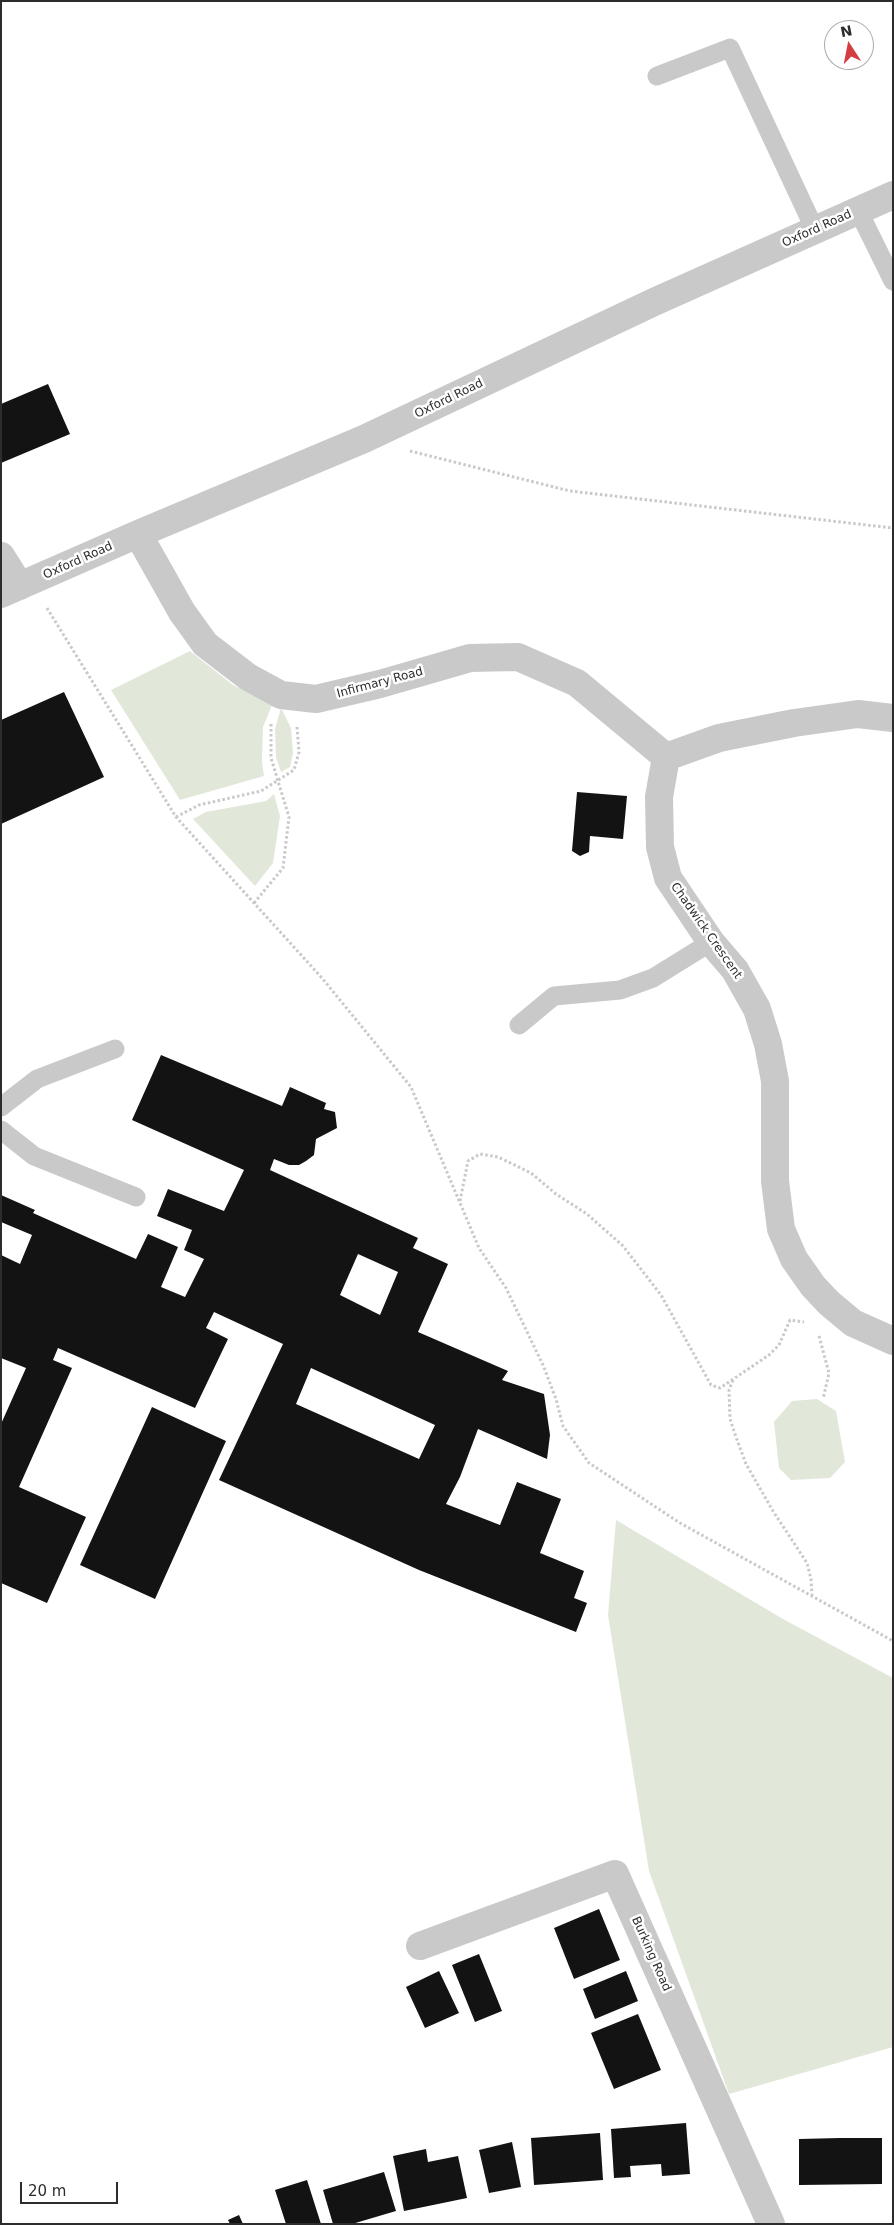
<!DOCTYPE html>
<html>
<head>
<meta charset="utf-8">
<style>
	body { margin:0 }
	#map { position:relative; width:894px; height:2225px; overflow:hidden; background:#fff; font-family:"DejaVu Sans",sans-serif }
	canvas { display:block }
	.frame { position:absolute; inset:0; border:2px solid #2c2c2c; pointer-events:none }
	.north { position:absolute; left:824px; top:20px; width:50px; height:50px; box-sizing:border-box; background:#fff; border:1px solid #ababab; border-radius:50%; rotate:349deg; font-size:14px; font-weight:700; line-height:20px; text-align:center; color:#2c2c2c }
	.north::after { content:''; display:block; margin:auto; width:18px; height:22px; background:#d43d41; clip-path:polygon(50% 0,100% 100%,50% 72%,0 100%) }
	.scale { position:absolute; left:20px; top:2182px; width:98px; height:22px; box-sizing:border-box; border:2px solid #2c2c2c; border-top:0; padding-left:6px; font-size:15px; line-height:18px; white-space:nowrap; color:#2c2c2c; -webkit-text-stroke:4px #fff; paint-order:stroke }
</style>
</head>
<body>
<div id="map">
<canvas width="894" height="2225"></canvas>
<div class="frame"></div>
<div class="north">N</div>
<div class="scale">20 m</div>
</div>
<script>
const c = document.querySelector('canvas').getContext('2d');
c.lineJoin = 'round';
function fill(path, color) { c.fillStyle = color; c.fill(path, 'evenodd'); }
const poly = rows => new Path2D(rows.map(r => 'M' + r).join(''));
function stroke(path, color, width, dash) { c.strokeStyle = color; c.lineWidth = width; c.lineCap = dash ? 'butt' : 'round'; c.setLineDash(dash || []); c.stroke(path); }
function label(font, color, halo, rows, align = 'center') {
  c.font = font + ' "DejaVu Sans",sans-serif'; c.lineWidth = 5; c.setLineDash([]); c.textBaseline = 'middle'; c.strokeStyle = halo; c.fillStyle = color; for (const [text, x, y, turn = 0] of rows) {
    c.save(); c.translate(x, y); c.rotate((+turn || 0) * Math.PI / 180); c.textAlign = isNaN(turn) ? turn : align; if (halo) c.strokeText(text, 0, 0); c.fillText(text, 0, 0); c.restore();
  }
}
const green = poly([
	[190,651,233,685,272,705,263,727,262,762,264,776,180,800,111,690],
	[281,708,291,728,293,753,290,767,281,772,276,757,275,729],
	[274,794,280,816,273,863,255,886,193,819,206,812,266,801],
	[817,1399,836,1411,845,1462,830,1478,791,1480,779,1468,774,1422,792,1401],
	[616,1520,783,1619,893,1678,893,2047,729,2094,649,1871,608,1615]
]);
const building = poly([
	[48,384,70,434,1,463,1,404],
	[64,692,104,777,1,824,1,720],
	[577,792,627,796,623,839,590,836,589,852,580,856,572,851],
	[161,1055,282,1106,290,1087,326,1103,324,1109,335,1112,337,1128,316,1139,314,1155,306,1161,299,1165,289,1165,274,1159,270,1170,418,1238,413,1248,448,1264,418,1332,508,1371,502,1380,544,1394,550,1435,547,1459,478,1429,460,1477,446,1504,500,1525,517,1482,561,1499,540,1553,584,1571,574,1598,587,1603,576,1632,419,1570,219,1480,283,1344,214,1312,206,1328,228,1339,195,1408,58,1348,53,1360,72,1368,19,1487,86,1517,47,1603,1,1583,1,1424,26,1368,1,1358,1,1255,20,1264,32,1235,1,1222,1,1195,35,1210,33,1213,136,1259,148,1234,178,1247,161,1287,185,1297,204,1259,184,1250,192,1230,157,1216,168,1189,224,1211,244,1170,132,1120],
	[358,1254,398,1272,380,1315,340,1295],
	[311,1368,435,1425,419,1459,296,1404],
	[152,1407,226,1441,155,1599,80,1565],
	[599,1909,620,1960,574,1979,554,1928],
	[479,1954,502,2011,475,2022,452,1965],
	[439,1971,459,2013,425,2028,406,1987],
	[626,1971,638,2001,595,2019,583,1989],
	[638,2014,661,2070,614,2089,591,2033],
	[686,2123,690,2174,662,2176,661,2164,630,2166,631,2177,614,2178,611,2129],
	[600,2133,603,2180,534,2185,531,2138],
	[840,2138,882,2138,882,2184,799,2185,799,2139],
	[512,2142,521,2187,489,2193,479,2150],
	[426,2149,428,2162,458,2156,467,2198,404,2211,393,2156],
	[384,2172,396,2211,352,2224,333,2224,323,2190],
	[307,2180,321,2224,286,2224,275,2190],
	[239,2215,243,2224,230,2224,228,2220]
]);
const path = poly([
	[410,451,570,491,893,528],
	[47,608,176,817,322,978,411,1087,479,1248,506,1288,543,1365,556,1399,563,1426,589,1463,680,1523,893,1641],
	[176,817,199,805,261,791,294,770,299,752,297,727],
	[254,903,283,868,289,817,271,758,271,724],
	[460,1201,468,1161,480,1154,498,1157,531,1173,556,1194,587,1214,623,1246,661,1295,711,1385,720,1388,769,1355,779,1345,790,1320,804,1322],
	[819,1336,829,1373,823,1399],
	[733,1380,729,1390,730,1419,736,1437,746,1464,773,1511,807,1563,811,1579,812,1595]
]);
const lane = poly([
	[657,76,730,48,815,230],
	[858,210,893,281],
	[519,1025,554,996,620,990,653,978,711,942],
	[1,1107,37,1079,115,1049],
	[1,1130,34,1156,136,1197]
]);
const street = poly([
	[138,534,182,612,205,644,248,677,281,695,316,699,380,684,470,658,518,657,577,683,666,757],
	[1,556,20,586],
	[1,594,138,534,364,439,654,302,893,195],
	[666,757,659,797,660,847,668,878,711,942,735,970,757,1009,768,1044,775,1081,775,1181,781,1229,794,1259,813,1286,829,1303,853,1323,893,1341],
	[666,757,719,738,794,723,858,714,893,718],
	[420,1946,615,1874,771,2224]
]);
const streetNames = [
	["Oxford Road",817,229,-24],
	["Oxford Road",449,399,-26],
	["Oxford Road",78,561,-24],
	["Infirmary Road",380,683,-15],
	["Chadwick Crescent",706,931,55],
	["Burking Road",651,1954,66]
];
fill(green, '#e1e8da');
fill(building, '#131313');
stroke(path, '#c9c9c9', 3, [2.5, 2.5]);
stroke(lane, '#c9c9c9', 19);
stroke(street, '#c9c9c9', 28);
label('12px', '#2c2c2c', '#fff', streetNames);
</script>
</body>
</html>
